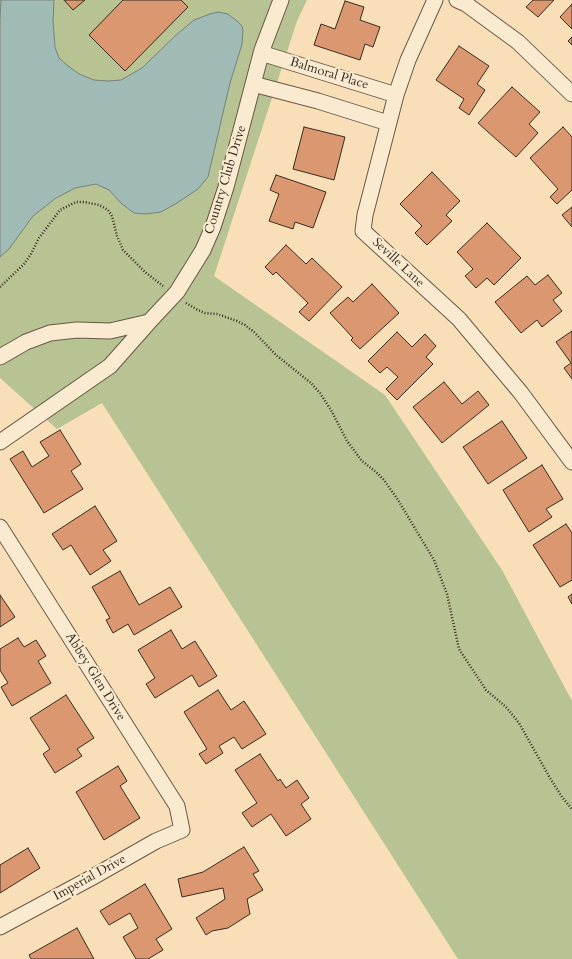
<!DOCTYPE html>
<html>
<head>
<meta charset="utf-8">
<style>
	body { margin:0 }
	canvas { display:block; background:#f8dfb7 }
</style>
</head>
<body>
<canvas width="572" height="959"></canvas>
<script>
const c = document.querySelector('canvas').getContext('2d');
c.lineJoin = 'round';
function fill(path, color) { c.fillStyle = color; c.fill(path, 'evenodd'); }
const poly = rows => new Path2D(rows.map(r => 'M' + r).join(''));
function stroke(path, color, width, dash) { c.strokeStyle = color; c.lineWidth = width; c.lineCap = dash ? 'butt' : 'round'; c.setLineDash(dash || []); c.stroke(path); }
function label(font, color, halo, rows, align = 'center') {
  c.font = font + ' Cardo,serif'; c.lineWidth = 4; c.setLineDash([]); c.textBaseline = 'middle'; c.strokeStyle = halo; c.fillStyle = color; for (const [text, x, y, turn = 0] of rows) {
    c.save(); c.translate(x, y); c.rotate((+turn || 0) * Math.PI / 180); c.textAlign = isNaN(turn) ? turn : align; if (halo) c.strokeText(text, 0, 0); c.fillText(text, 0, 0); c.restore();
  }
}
const green = poly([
	[0,0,307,0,297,21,214,276,385,395,502,570,572,701,572,959,458,959,102,403,57,429,0,378]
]);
const water = poly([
	[1,0,54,0,53,21,55,47,59,58,67,65,79,74,94,80,108,81,121,80,142,68,175,36,194,20,210,14,218,12,228,14,237,21,242,26,243,30,242,44,230,83,208,177,198,189,177,203,161,212,146,214,134,213,122,204,109,190,96,184,75,188,56,198,33,216,9,249,0,257,0,19,1,0]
]);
const building = poly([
	[64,0,85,0,73,10,64,0],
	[123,0,181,0,188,7,125,71,89,35,123,0],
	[533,0,554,0,538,17,526,7,533,0],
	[345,1,364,7,360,20,380,27,373,47,365,44,360,60,314,45,321,24,335,29,345,1],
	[572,4,572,29,560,17,572,4],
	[572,37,572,45,568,41,572,37],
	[459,46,489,66,477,84,485,90,469,115,459,108,464,99,436,80,459,46],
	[512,87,540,112,529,124,538,133,516,157,478,123,512,87],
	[304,127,345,137,334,180,293,169,304,127],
	[563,127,572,137,572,190,557,204,550,197,558,189,530,158,563,127],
	[432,172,460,201,446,215,452,221,427,245,415,233,422,226,400,204,432,172],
	[276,175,326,192,313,228,295,222,293,229,269,221,279,194,270,190,276,175],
	[572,207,572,227,562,215,572,207],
	[487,223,521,258,494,285,487,278,476,288,465,276,473,269,457,252,487,223],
	[286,245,306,264,312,258,342,287,309,321,299,312,308,303,276,272,273,275,265,267,286,245],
	[548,275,562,293,553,300,562,311,542,327,537,320,521,333,495,302,527,276,535,285,548,275],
	[372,284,399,313,360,349,351,340,353,338,330,313,348,297,353,302,372,284],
	[572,331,572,379,564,368,571,363,556,342,572,331],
	[397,332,412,347,425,334,436,346,426,357,433,364,397,400,386,389,398,377,387,367,380,373,368,361,397,332],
	[444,382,462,404,478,391,489,405,442,443,413,407,444,382],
	[502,421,527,458,488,484,463,447,502,421],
	[60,430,81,464,71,471,83,489,44,513,10,459,23,451,32,467,49,456,40,442,60,430],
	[542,465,563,499,546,509,552,517,529,532,503,490,542,465],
	[95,506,117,541,103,550,111,561,90,575,71,545,63,550,52,534,95,506],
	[566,524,572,533,572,580,560,587,533,545,566,524],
	[120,571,139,605,170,587,182,607,134,635,128,624,113,633,106,620,110,618,92,587,120,571],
	[572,594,572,604,568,597,572,594],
	[0,595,15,617,0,627,0,595],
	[171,630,182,649,195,641,217,676,199,687,192,675,155,698,146,684,155,678,138,650,171,630],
	[18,638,24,647,36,640,46,656,38,661,51,683,12,706,1,687,8,683,0,670,0,649,18,638],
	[218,690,231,710,244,701,266,734,242,749,234,737,219,746,223,753,206,764,199,754,207,749,184,712,218,690],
	[66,695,94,738,77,749,82,756,55,773,43,754,50,749,30,718,66,695],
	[260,754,278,781,280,779,286,788,297,780,309,798,301,804,311,819,286,836,271,814,252,827,242,813,257,803,235,770,260,754],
	[118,766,127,781,120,786,140,818,104,840,76,792,118,766],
	[244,847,259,871,253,874,263,890,247,899,250,914,228,928,212,931,206,935,196,918,225,899,223,888,182,897,178,879,203,872,244,847],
	[28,848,40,868,0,893,0,865,28,848],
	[145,884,172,929,156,939,163,950,148,959,136,959,123,937,138,928,130,913,109,925,100,911,145,884],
	[77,928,94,959,31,959,29,955,77,928]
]);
const path = poly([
	[0,287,24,264,31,254,39,238,60,210,76,202,84,202,99,205,108,210,112,216,117,236,123,250,145,272,163,286],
	[186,303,198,310,205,313,217,314,237,321,245,325,254,332,276,355,311,383,320,393,331,410,347,441,362,461,376,472,384,480,398,500,434,560,447,594,459,649,486,690,506,707,519,723,550,778,562,797,572,809]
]);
const minor = poly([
	[435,0,408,60,396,95,365,215,363,231,459,319,521,393,572,462],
	[457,0,466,4,518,42,572,94],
	[261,53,396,95],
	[253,84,318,101,388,123],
	[0,357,26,342,50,333,77,330,110,331,149,322],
	[0,442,110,366,149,322,177,292,203,250,213,227,226,187,262,50,281,0],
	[0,527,177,806,182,830,156,841,91,878,0,927]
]);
const streetNames = [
	["Balmoral Place",329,74,17],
	["Country Club Drive",226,180,-73],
	["Seville Lane",398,263,43],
	["Abbey Glen Drive",95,677,58],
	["Imperial Drive",90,878,-29]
];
fill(green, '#b7c393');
fill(water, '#a0bbb6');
stroke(water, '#76827b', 1);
fill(building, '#db9770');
stroke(building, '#382c22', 1);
stroke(minor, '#685947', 17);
stroke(path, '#382c22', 2.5, [1, 2]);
stroke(minor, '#faead0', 15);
label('13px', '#382c22', '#faead0', streetNames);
</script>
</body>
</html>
